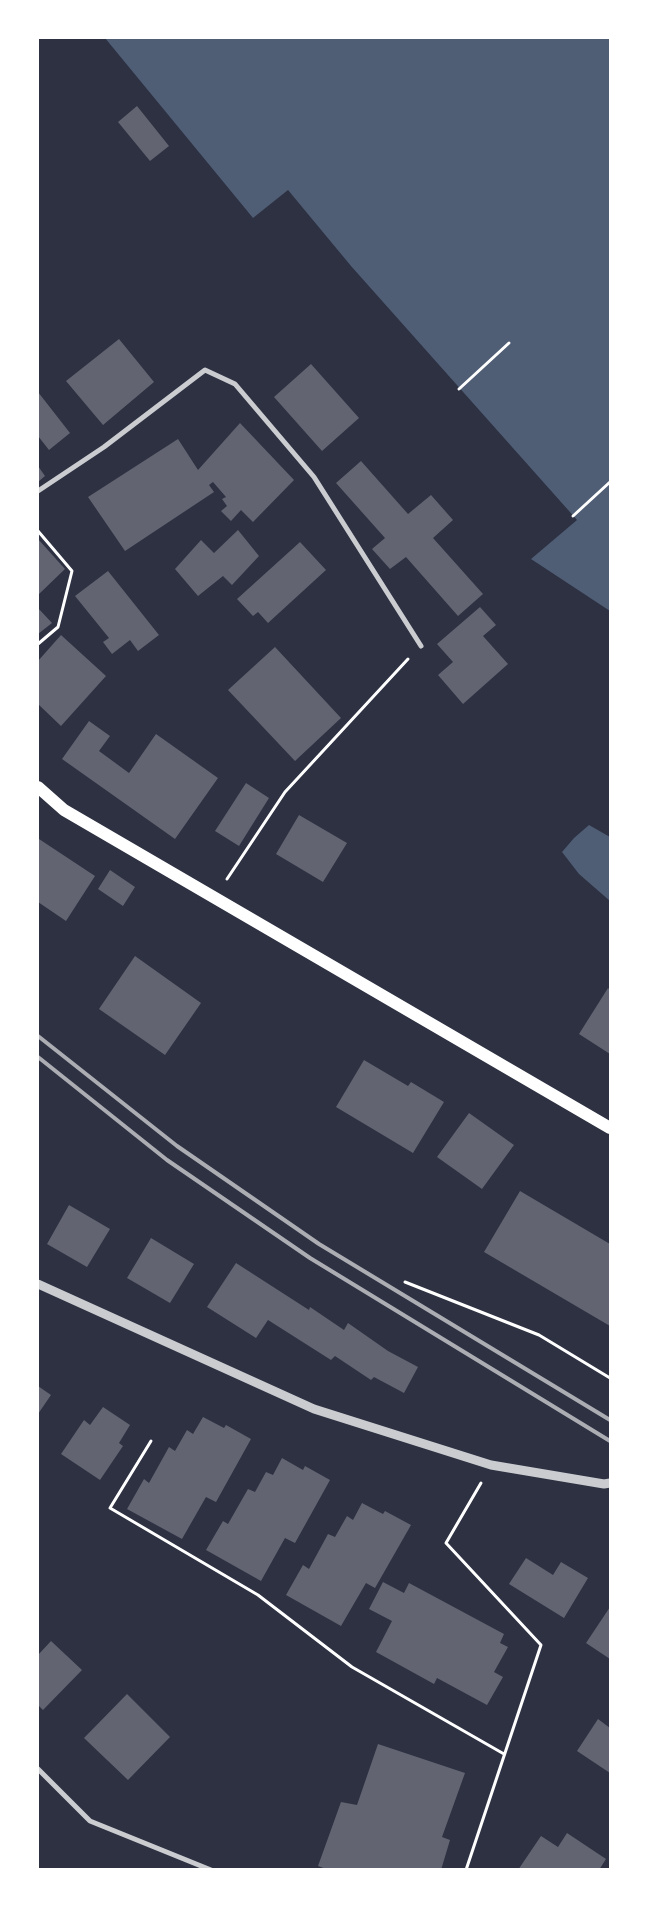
<!DOCTYPE html>
<html>
<head>
<meta charset="utf-8">
<style>
	body { margin:0 }
	#map { position:relative; width:648px; height:1907px; overflow:hidden; background:#2d3142; font-family:Arial,sans-serif }
	canvas { display:block }
	.frame { position:absolute; inset:0; border:39px solid #fff; pointer-events:none }
</style>
</head>
<body>
<div id="map">
<canvas width="648" height="1907"></canvas>
<div class="frame"></div>
</div>
<script>
const c = document.querySelector('canvas').getContext('2d');
c.lineJoin = 'round';
function fill(path, color) { c.fillStyle = color; c.fill(path, 'evenodd'); }
const poly = rows => new Path2D(rows.map(r => 'M' + r).join(''));
function stroke(path, color, width, dash) { c.strokeStyle = color; c.lineWidth = width; c.lineCap = dash ? 'butt' : 'round'; c.setLineDash(dash || []); c.stroke(path); }
const water = poly([
	[105,38,610,38,610,611,531,559,577,520,351,266,288,190,253,218],
	[589,825,610,837,610,901,579,874,562,852,574,838]
]);
const building = poly([
	[137,106,169,146,150,161,118,122],
	[119,339,154,382,103,425,66,381],
	[311,364,359,418,322,451,274,397],
	[38,392,70,433,49,450,38,436],
	[240,423,294,480,253,522,241,510,231,521,221,511,227,506,222,499,226,497,213,482,209,485,214,492,125,551,88,497,178,439,198,470],
	[361,461,408,514,431,495,453,520,433,538,483,594,458,616,406,557,390,569,372,549,385,538,336,483],
	[38,466,45,476,38,482],
	[238,530,259,556,232,585,223,576,198,596,175,569,201,540,214,553],
	[38,539,65,569,38,595],
	[300,542,326,570,268,623,258,612,253,616,237,599],
	[108,571,159,635,138,651,130,640,112,654,103,642,109,638,75,596],
	[480,607,496,625,483,636,508,664,463,704,438,675,453,662,437,644],
	[38,608,52,623,38,634],
	[61,635,106,676,61,726,38,704,38,661],
	[275,647,341,718,295,761,228,690],
	[89,721,110,736,99,751,129,773,156,734,218,778,175,839,62,759],
	[246,783,269,798,239,846,215,831],
	[299,815,347,843,323,882,276,854],
	[39,839,95,876,66,921,38,902],
	[110,870,135,887,123,906,98,889],
	[135,956,201,1003,165,1055,99,1009],
	[608,988,610,990,610,1054,579,1034],
	[364,1060,408,1086,411,1082,444,1102,413,1153,336,1107],
	[469,1113,514,1145,482,1189,437,1157],
	[520,1191,610,1244,610,1326,484,1252],
	[69,1205,110,1229,87,1267,47,1244],
	[151,1238,194,1264,170,1303,127,1278],
	[236,1263,309,1310,310,1307,344,1330,348,1323,388,1351,418,1367,404,1393,374,1377,371,1380,335,1356,331,1360,268,1320,256,1338,207,1307],
	[38,1386,51,1395,38,1414],
	[103,1407,130,1425,119,1443,123,1446,100,1480,61,1454,84,1420,90,1425],
	[203,1417,224,1428,226,1425,251,1439,216,1502,206,1497,182,1539,127,1509,144,1479,149,1483,169,1447,175,1451,187,1430,193,1434],
	[282,1458,303,1470,305,1466,330,1480,295,1543,285,1538,261,1581,206,1550,223,1521,228,1524,248,1489,255,1492,266,1472,273,1475],
	[362,1503,383,1514,385,1511,411,1525,375,1588,366,1583,341,1626,286,1595,303,1565,309,1569,328,1534,335,1537,347,1516,353,1520],
	[526,1558,553,1575,561,1562,588,1578,564,1618,509,1584],
	[383,1582,404,1593,409,1583,504,1634,500,1643,508,1647,494,1672,503,1677,487,1705,437,1678,434,1684,376,1652,392,1621,369,1609],
	[610,1607,610,1659,586,1643],
	[51,1641,82,1670,43,1710,38,1705,38,1655],
	[127,1694,170,1737,128,1780,84,1738],
	[598,1719,610,1728,610,1773,577,1751],
	[378,1744,465,1773,442,1837,450,1840,441,1870,329,1870,318,1866,341,1802,357,1805],
	[567,1833,606,1859,599,1870,518,1870,541,1836,558,1847]
]);
const path = poly([
	[459,389,509,343],
	[573,516,610,482],
	[38,531,72,571,58,627,38,644],
	[227,879,285,792,408,659],
	[405,1282,539,1335,610,1378],
	[151,1441,110,1508,258,1595,352,1667,504,1754],
	[466,1870,541,1645,446,1543,481,1483]
]);
const minor = poly([
	[38,491,104,447,205,370,235,384,314,477,421,646],
	[38,1769,90,1821,211,1870]
]);
const tertiary = poly([
	[38,1284,314,1409,491,1465,604,1484,610,1483]
]);
const primary = poly([
	[38,787,64,810,610,1128]
]);
const rail = poly([
	[38,1036,177,1146,319,1244,610,1420],
	[38,1057,167,1160,310,1258,610,1441]
]);
fill(water, '#4f5d75');
fill(building, '#626471');
stroke(path, '#fff', 3);
stroke(minor, '#caccd0', 5);
stroke(tertiary, '#caccd0', 9);
stroke(primary, '#fff', 12);
stroke(rail, '#abadb3', 4);
</script>
</body>
</html>
